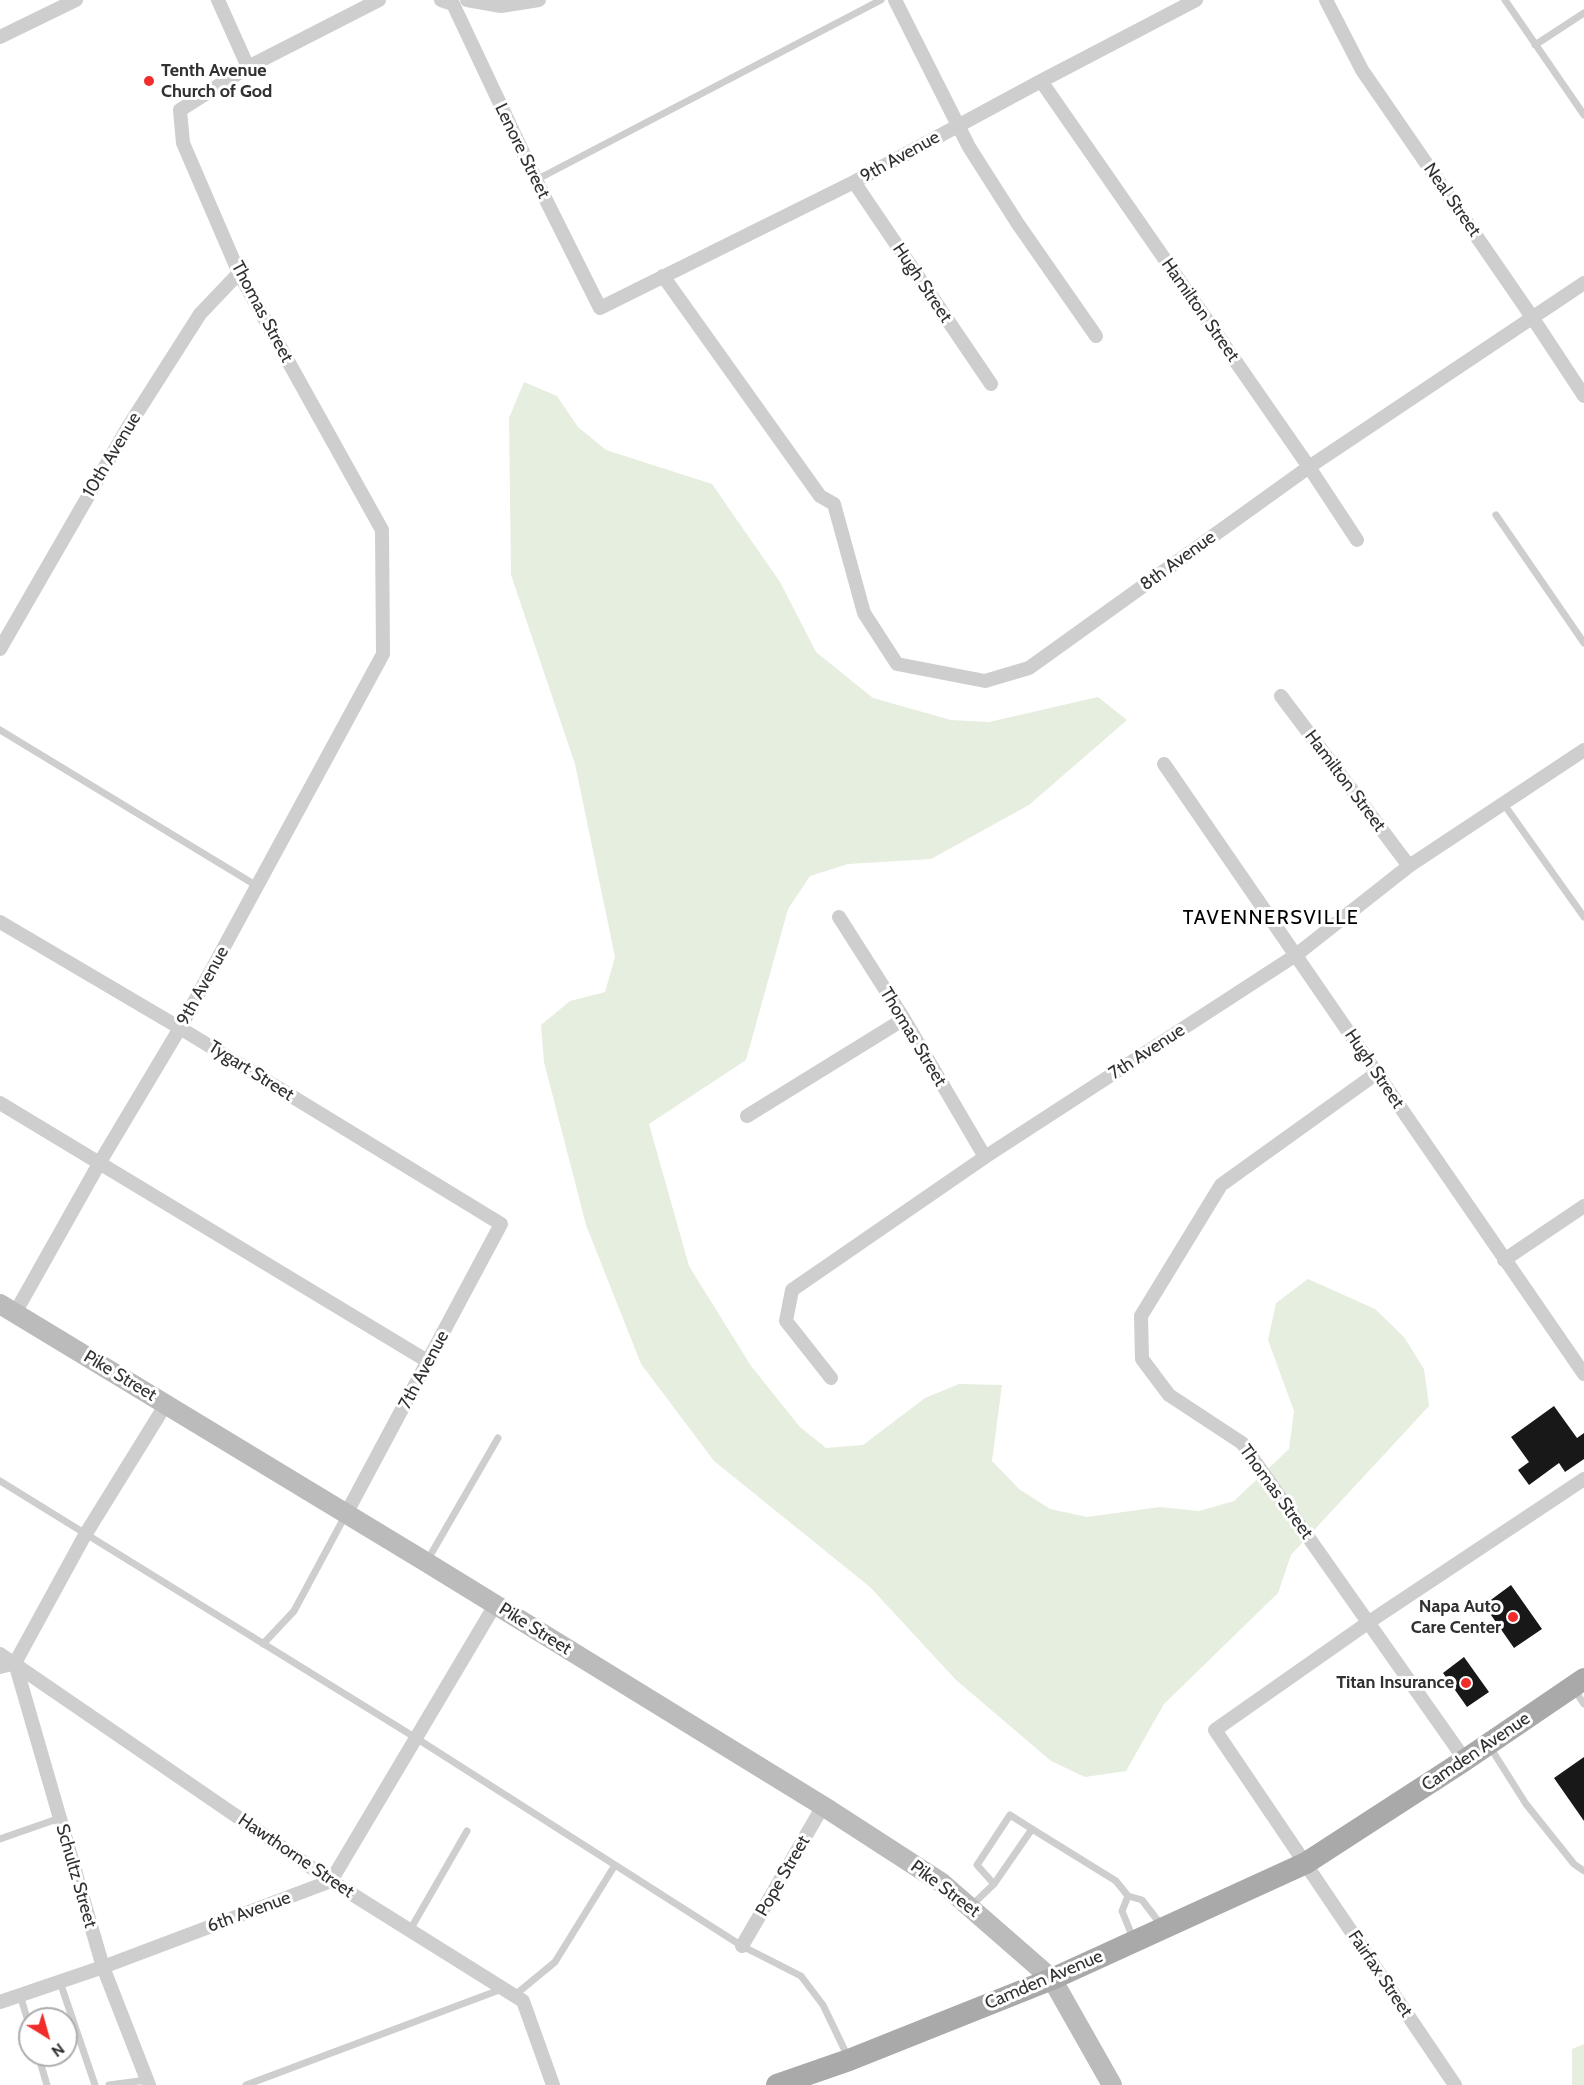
<!DOCTYPE html>
<html>
<head>
<meta charset="utf-8">
<style>
	body { margin:0 }
	#map { position:relative; width:1584px; height:2085px; overflow:hidden; background:#fff; font-family:Cabin,sans-serif }
	canvas { display:block }
	.north { position:absolute; left:18px; top:2007px; width:60px; height:60px; box-sizing:border-box; background:#fff; border:2px solid #adadad; border-radius:50%; rotate:143deg; font-size:16px; font-weight:700; line-height:24px; text-align:center; color:#313131 }
	.north::after { content:''; display:block; margin:auto; width:21px; height:27px; background:#f02d2b; clip-path:polygon(50% 0,100% 100%,50% 72%,0 100%) }
</style>
</head>
<body>
<div id="map">
<canvas width="1584" height="2085"></canvas>
<div class="north">N</div>
</div>
<script>
const c = document.querySelector('canvas').getContext('2d');
c.lineJoin = 'round';
function fill(path, color) { c.fillStyle = color; c.fill(path, 'evenodd'); }
const poly = rows => new Path2D(rows.map(r => 'M' + r).join(''));
function stroke(path, color, width, dash) { c.strokeStyle = color; c.lineWidth = width; c.lineCap = dash ? 'butt' : 'round'; c.setLineDash(dash || []); c.stroke(path); }
function label(font, color, halo, rows, align = 'center') {
  c.font = font + ' Cabin,sans-serif'; c.lineWidth = 6; c.setLineDash([]); c.textBaseline = 'middle'; c.strokeStyle = halo; c.fillStyle = color; for (const [text, x, y, turn = 0] of rows) {
    c.save(); c.translate(x, y); c.rotate((+turn || 0) * Math.PI / 180); c.textAlign = isNaN(turn) ? turn : align; if (halo) c.strokeText(text, 0, 0); c.fillText(text, 0, 0); c.restore();
  }
}
const green = poly([
	[524,382,557,396,578,427,606,450,712,484,780,582,816,652,873,698,951,720,989,722,1098,697,1127,720,1029,805,931,859,848,864,810,876,788,909,746,1060,649,1124,689,1266,751,1366,800,1427,826,1448,863,1445,925,1398,959,1384,1002,1385,992,1461,1019,1489,1050,1509,1087,1517,1160,1507,1199,1511,1234,1501,1289,1449,1294,1411,1268,1340,1276,1303,1308,1279,1375,1309,1404,1337,1424,1369,1429,1406,1291,1555,1278,1593,1164,1704,1126,1771,1085,1777,1051,1761,956,1680,870,1587,714,1461,641,1364,586,1225,544,1062,541,1025,570,1001,605,992,615,957,575,764,511,575,509,418],
	[1584,2044,1584,2085,1572,2085,1572,2049]
]);
const building = poly([
	[1554,1406,1577,1438,1584,1433,1584,1459,1565,1472,1559,1463,1529,1485,1518,1470,1529,1462,1511,1437],
	[1511,1585,1542,1629,1514,1648,1484,1605],
	[1464,1657,1489,1692,1467,1707,1443,1673],
	[1584,1757,1584,1821,1554,1778]
]);
const lane = poly([
	[1505,0,1584,115],
	[1535,45,1584,13],
	[536,180,881,0],
	[1496,515,1584,643],
	[0,730,257,886],
	[1503,803,1584,917],
	[0,1481,416,1738,742,1946,801,1976,823,2005,848,2057],
	[427,1561,498,1438],
	[263,1644,294,1611,345,1516],
	[1574,1689,1584,1704],
	[1490,1747,1526,1804,1574,1864,1584,1871],
	[1032,1829,1116,1881,1128,1896,1142,1900,1162,1926],
	[0,1839,60,1818],
	[1128,1896,1122,1911,1133,1938],
	[971,1906,994,1884,1032,1829,1010,1815,977,1865,994,1884],
	[410,1930,467,1831],
	[60,1982,95,2085],
	[20,1995,30,2028],
	[515,1995,555,1962,615,1865],
	[38,2055,47,2085],
	[109,2085,147,2080],
	[246,2085,502,1989]
]);
const street = poly([
	[218,0,248,67],
	[441,0,453,4,536,180,600,308,854,182,1041,81,1196,0],
	[467,0,501,6,539,0],
	[895,0,969,147,1018,224,1096,336],
	[1326,0,1362,70,1532,317,1584,396],
	[0,37,76,0],
	[1041,81,1309,467,1357,540],
	[854,182,991,384],
	[663,276,820,496,834,504,864,613,897,664,985,681,1029,668,1309,467,1584,283],
	[0,649,128,427,200,314,239,273],
	[1281,696,1409,866],
	[1164,764,1584,1374],
	[839,917,904,1019,985,1157],
	[0,922,180,1028,501,1224,346,1514],
	[1377,1073,1221,1185,1141,1316,1142,1359,1169,1395,1242,1443,1465,1760],
	[0,1103,429,1362],
	[747,1116,904,1019],
	[1504,1260,1584,1206],
	[15,1313,100,1162,180,1028,383,654,382,530,239,273,183,143,180,110,248,67,379,0],
	[831,1378,786,1321,792,1290,985,1157,1296,955,1409,866,1584,750],
	[0,1654,331,1881,523,2001,553,2085],
	[15,1663,103,1967,149,2085],
	[0,1667,15,1663,85,1535,166,1404],
	[742,1946,823,1806],
	[0,2002,103,1967,331,1881,495,1605],
	[1455,2085,1215,1730,1369,1622,1584,1479]
]);
const secondary = poly([
	[0,1304,426,1562,823,1806,942,1883,1052,1979,1112,2085]
]);
const primary = poly([
	[777,2085,849,2060,1052,1979,1306,1863,1465,1760,1584,1679]
]);
const markers = [
	[149,81,6,"#f02d2b"],
	[1513,1617,6,"#f02d2b"],
	[1466,1683,6,"#f02d2b"]
];
const poiNames = [
	["Tenth Avenue",161,71,"left"],
	["Church of God",161,92,"left"],
	["Napa Auto",1501,1607],
	["Care Center",1501,1628],
	["Titan Insurance",1454,1683]
];
const streetNames = [
	["Lenore Street",522,151,64],
	["9th Avenue",900,157,-29],
	["Neal Street",1452,200,55],
	["Hugh Street",922,283,56],
	["Hamilton Street",1200,310,55],
	["Thomas Street",262,312,62],
	["10th Avenue",112,455,-59],
	["8th Avenue",1178,561,-36],
	["Hamilton Street",1345,781,53],
	["9th Avenue",203,986,-61],
	["Thomas Street",913,1037,59],
	["7th Avenue",1147,1052,-33],
	["Hugh Street",1374,1069,56],
	["Tygart Street",251,1071,32],
	["7th Avenue",424,1370,-62],
	["Pike Street",120,1376,31],
	["Thomas Street",1276,1492,54],
	["Pike Street",535,1629,32],
	["Camden Avenue",1476,1752,-34],
	["Hawthorne Street",296,1856,34],
	["Schultz Street",76,1876,74],
	["Pope Street",783,1876,-60],
	["Pike Street",945,1889,37],
	["6th Avenue",249,1912,-20],
	["Fairfax Street",1380,1974,56],
	["Camden Avenue",1044,1980,-23]
];
const neighbourhoodNames = [
	["TAVENNERSVILLE",1271,918]
];
fill(green, '#e6eedf');
fill(building, '#181818');
stroke(lane, '#cecece', 7);
stroke(street, '#cecece', 14);
stroke(secondary, '#bbb', 20);
stroke(primary, '#a9a9a9', 22);
for (const [x, y, r, color] of markers) { const dot = new Path2D(); dot.arc(x, y, r, 0, 2 * Math.PI); c.fillStyle = color; c.fill(dot); stroke(dot, '#fff', 2); }
label('bold 18px', '#313131', '#fff', poiNames, 'right');
label('18px', '#313131', '#fff', streetNames);
c.letterSpacing = '1.5px';
label('20px', '#000', '#fff', neighbourhoodNames);
c.letterSpacing = '0px';
</script>
</body>
</html>
